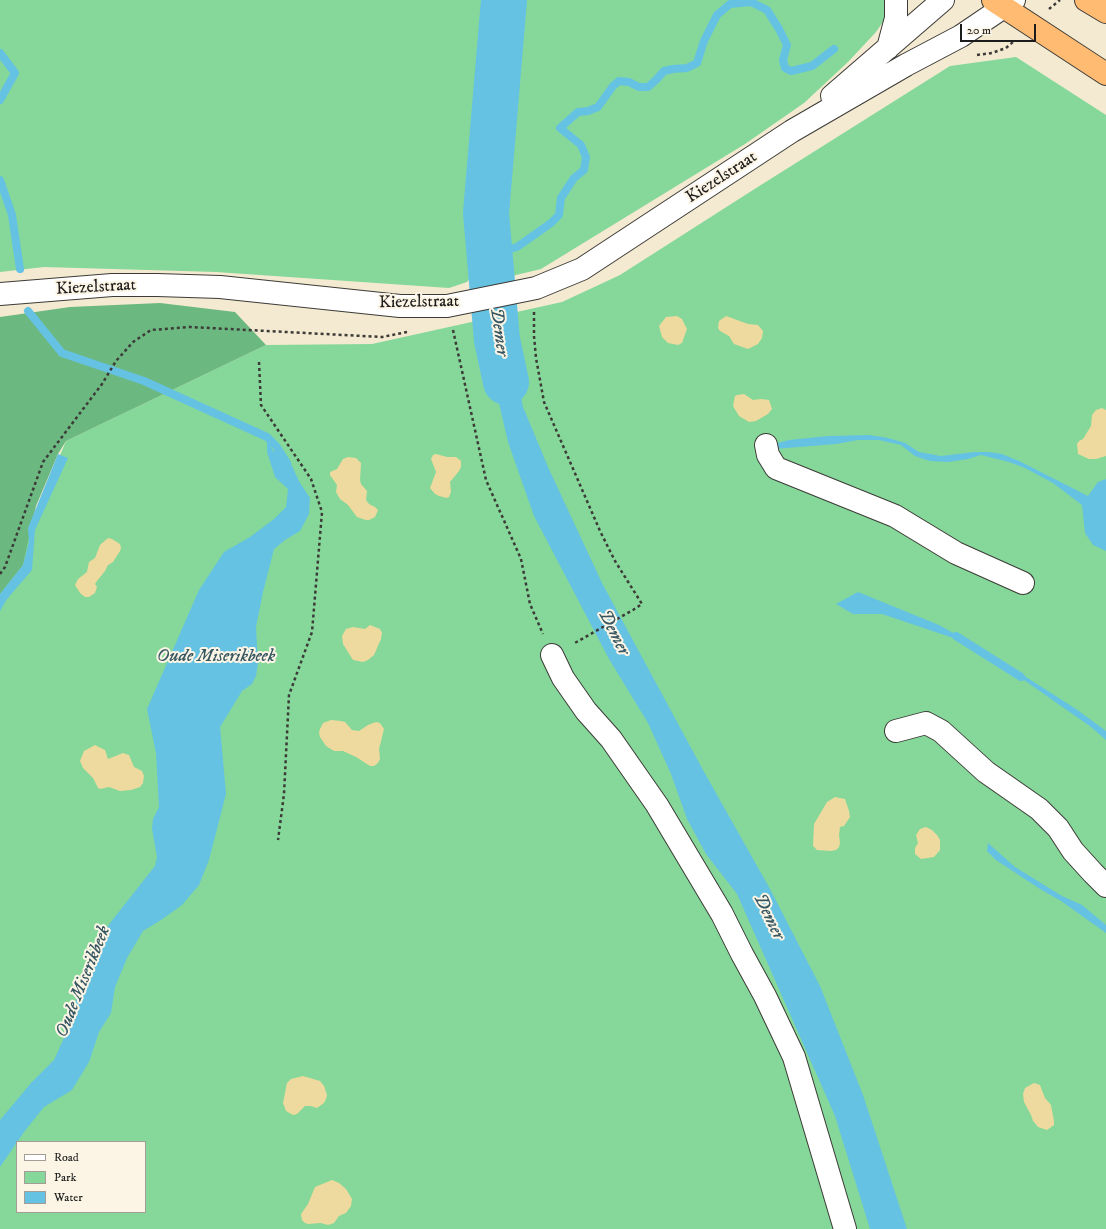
<!DOCTYPE html>
<html>
<head>
<meta charset="utf-8">
<style>
	body { margin:0 }
	#map { position:relative; width:1106px; height:1229px; overflow:hidden; background:#f4ead1; font-family:"IM FELL DW Pica",serif }
	canvas { display:block }
	.legend { position:absolute; left:16px; top:1141px; width:130px; height:72px; box-sizing:border-box; background:#fcf5e5; border:1px solid #a29e95; margin:0; padding:5px 7px; list-style:none; font-size:12px; color:#1c1c1c }
	.legend li { display:flex; align-items:center; gap:8px; height:20px }
	.legend b { width:20px; border:1px solid #a29e95 }
	.scale { position:absolute; left:960px; top:24px; width:76px; height:18px; box-sizing:border-box; border:2px solid #1c1c1c; border-top:0; padding-left:5px; font-size:12px; line-height:14px; white-space:nowrap; color:#1c1c1c; -webkit-text-stroke:3px #fcf5e5; paint-order:stroke }
</style>
</head>
<body>
<div id="map">
<canvas width="1106" height="1229"></canvas>
<ul class="legend">
<li><b style="height:5px;background:#fff"></b>Road</li>
<li><b style="height:11px;background:#85d899"></b>Park</li>
<li><b style="height:11px;background:#65c2e3"></b>Water</li>
</ul>
<div class="scale">20 m</div>
</div>
<script>
const c = document.querySelector('canvas').getContext('2d');
c.lineJoin = 'round';
function fill(path, color) { c.fillStyle = color; c.fill(path, 'evenodd'); }
const poly = rows => new Path2D(rows.map(r => 'M' + r).join(''));
function stroke(path, color, width, dash) { c.strokeStyle = color; c.lineWidth = width; c.lineCap = dash ? 'butt' : 'round'; c.setLineDash(dash || []); c.stroke(path); }
function label(font, color, halo, rows, align = 'center') {
  c.font = font + ' "IM FELL DW Pica",serif'; c.lineWidth = 4; c.setLineDash([]); c.textBaseline = 'middle'; c.strokeStyle = halo; c.fillStyle = color; for (const [text, x, y, turn = 0] of rows) {
    c.save(); c.translate(x, y); c.rotate((+turn || 0) * Math.PI / 180); c.textAlign = isNaN(turn) ? turn : align; if (halo) c.strokeText(text, 0, 0); c.fillText(text, 0, 0); c.restore();
  }
}
const green = poly([
	[0,0,490,0,477,148,473,237,475,272,467,282,449,288,216,272,44,267,0,272],
	[522,0,884,0,886,6,885,19,876,32,848,62,804,103,745,144,541,269,512,276,505,264,499,244,498,220,504,144],
	[1016,57,1106,115,1106,1229,0,1229,0,591,9,577,66,441,266,345,372,344,562,302,620,275,753,190,950,66],
	[17,1142,145,1142,145,1212,17,1212]
]);
const forest = poly([
	[160,303,235,312,266,345,66,441,58,454,36,506,23,565,0,594,0,317,70,307]
]);
const sand = poly([
	[677,316,682,319,687,329,682,343,678,345,668,343,662,337,659,326,666,317],
	[726,316,748,324,758,325,763,331,762,338,758,344,748,349,734,344,729,336,720,331,718,328,719,321],
	[744,394,753,400,761,399,769,400,772,409,768,414,756,421,749,422,739,416,733,406,735,396,737,395],
	[1102,408,1106,410,1106,456,1096,459,1089,459,1078,454,1077,444,1079,441,1083,439,1091,426,1092,415,1096,410],
	[436,454,447,457,456,457,461,461,461,467,459,471,450,482,451,492,449,497,447,498,439,496,435,494,430,488,436,472,431,459,433,455],
	[348,457,356,458,361,463,360,480,361,484,367,491,366,500,369,504,375,507,378,510,375,517,369,520,366,520,357,517,348,505,340,499,336,492,337,485,330,475,330,472,337,469,343,459],
	[108,538,112,539,120,544,121,548,120,551,113,562,108,565,105,571,97,581,95,584,97,587,95,593,89,597,85,597,80,593,75,585,78,579,87,572,89,562,95,558,100,545],
	[370,625,380,629,382,633,381,639,374,655,368,660,363,662,353,660,343,644,342,636,346,629,353,627,365,629],
	[331,720,341,721,345,722,352,730,359,731,368,725,376,722,380,723,384,729,379,749,380,759,378,763,374,766,370,766,356,757,343,751,334,751,326,746,320,737,319,733,320,729,323,723],
	[95,745,105,750,108,759,123,753,129,755,134,767,142,771,144,776,143,783,140,787,131,790,120,791,109,787,100,789,98,788,93,778,83,768,80,761,84,751],
	[835,797,845,799,849,811,850,817,844,826,840,827,839,835,840,843,839,847,836,850,831,851,817,850,813,846,814,824,827,802],
	[926,827,932,830,937,835,940,840,940,850,934,857,921,859,915,854,915,848,918,843,916,835,920,829],
	[303,1076,320,1081,324,1086,327,1095,326,1099,324,1103,317,1108,311,1106,305,1106,297,1114,293,1115,286,1111,283,1103,287,1083,291,1079],
	[1034,1083,1040,1085,1045,1098,1051,1105,1054,1121,1054,1125,1047,1130,1038,1127,1033,1121,1031,1115,1024,1102,1023,1094,1025,1088],
	[332,1180,339,1183,346,1189,352,1199,351,1206,346,1213,339,1216,334,1223,328,1225,321,1223,308,1224,305,1223,302,1220,301,1214,308,1204,315,1187]
]);
const water = poly([
	[505,318,523,407,548,467,602,583,703,770,770,889,820,986,863,1095,907,1229,870,1229,835,1116,737,894,706,854,687,819,671,774,648,723,609,659,534,516,508,442,494,382,488,322],
	[869,435,888,438,905,443,919,452,941,456,975,452,988,452,1002,454,1019,461,1088,496,1098,482,1106,479,1106,551,1093,545,1085,533,1082,505,1053,483,1025,468,1009,462,981,455,968,459,948,462,930,461,915,456,901,445,879,440,858,440,836,444,775,449,774,444,789,440,828,436],
	[267,437,273,451,282,455,291,464,300,483,310,498,309,514,300,531,285,540,274,549,263,592,256,627,258,664,256,676,252,684,242,691,220,727,226,794,209,860,199,885,182,905,161,920,143,931,127,958,115,987,111,1013,99,1032,89,1062,72,1090,44,1107,24,1132,0,1167,0,1120,31,1083,54,1060,68,1029,83,975,92,952,110,923,155,866,157,857,152,829,153,819,159,807,156,753,147,709,199,590,224,552,250,537,274,519,286,507,288,489,275,477,267,452],
	[58,454,68,458,35,530,32,570,7,599,0,611,0,594,23,565,29,542,28,528],
	[858,592,939,625,990,654,1076,709,1106,731,1106,740,1091,727,1014,673,965,642,882,614,853,614,836,604],
	[988,843,1015,867,1062,896,1082,905,1106,925,1106,933,1061,901,1040,889,996,860,987,851]
]);
const stream = poly([
	[0,53,15,73,0,100],
	[0,180,12,215,20,269],
	[489,255,517,247,551,223,559,215,561,198,574,178,584,170,586,157,581,145,560,128,578,112,588,111,598,107,613,86,619,81,629,82,639,87,648,87,656,80,664,71,673,69,687,68,697,63,704,41,717,15,730,4,751,2,767,10,779,29,787,45,783,60,785,68,791,71,812,66,834,49],
	[28,311,62,353,144,381,267,437,276,446,287,463],
	[956,636,1021,677]
]);
const river = poly([
	[504,0,486,213,497,340,506,382]
]);
const path = poly([
	[1049,9,1060,0],
	[977,55,992,53,1006,48,1013,42],
	[534,312,534,336,536,358,544,402,600,531,615,561,642,604,633,610,573,644],
	[453,330,486,480,521,559,530,604,543,634],
	[259,362,261,405,311,479,322,512,312,632,289,695,284,794,278,840],
	[0,574,5,567,43,462,102,384,116,361,133,342,151,330,190,327,382,337,407,332]
]);
const minor = poly([
	[888,48,896,18,896,0],
	[832,96,943,0],
	[0,294,112,285,157,285,220,287,400,306,447,306,536,288,582,269,792,131,906,65,961,36,1014,0],
	[766,445,768,455,776,468,895,516,956,553,1023,583],
	[552,655,563,678,586,711,611,739,657,805,722,914,742,954,765,996,794,1057,845,1229],
	[896,731,926,723,941,731,986,772,1039,809,1058,828,1073,851,1093,873,1106,886]
]);
const highway = poly([
	[993,0,1106,74],
	[1086,0,1106,12]
]);
const streetNames = [
	["Kiezelstraat",722,178,-33],
	["Kiezelstraat",96,288,-3],
	["Kiezelstraat",419,303,-1]
];
const waterNames = [
	["Demer",498,332,82],
	["Demer",613,633,63],
	["Oude Miserikbeek",216,657],
	["Demer",768,917,64],
	["Oude Miserikbeek",84,982,-68]
];
fill(green, '#85d899');
fill(forest, '#6cb881');
fill(sand, '#eeda9e');
fill(water, '#65c2e3');
stroke(stream, '#65c2e3', 8);
stroke(river, '#65c2e3', 46);
stroke(minor, '#3c3b37', 24);
stroke(highway, '#3c3b37', 24);
stroke(path, '#3c3b37', 2.5, [3, 3]);
stroke(minor, '#fff', 22);
stroke(highway, '#ffbb71', 22);
label('17px', '#1c1c1c', '#fcf5e5', streetNames);
label('italic 18px', '#365662', '#fcf5e5', waterNames);
</script>
</body>
</html>
